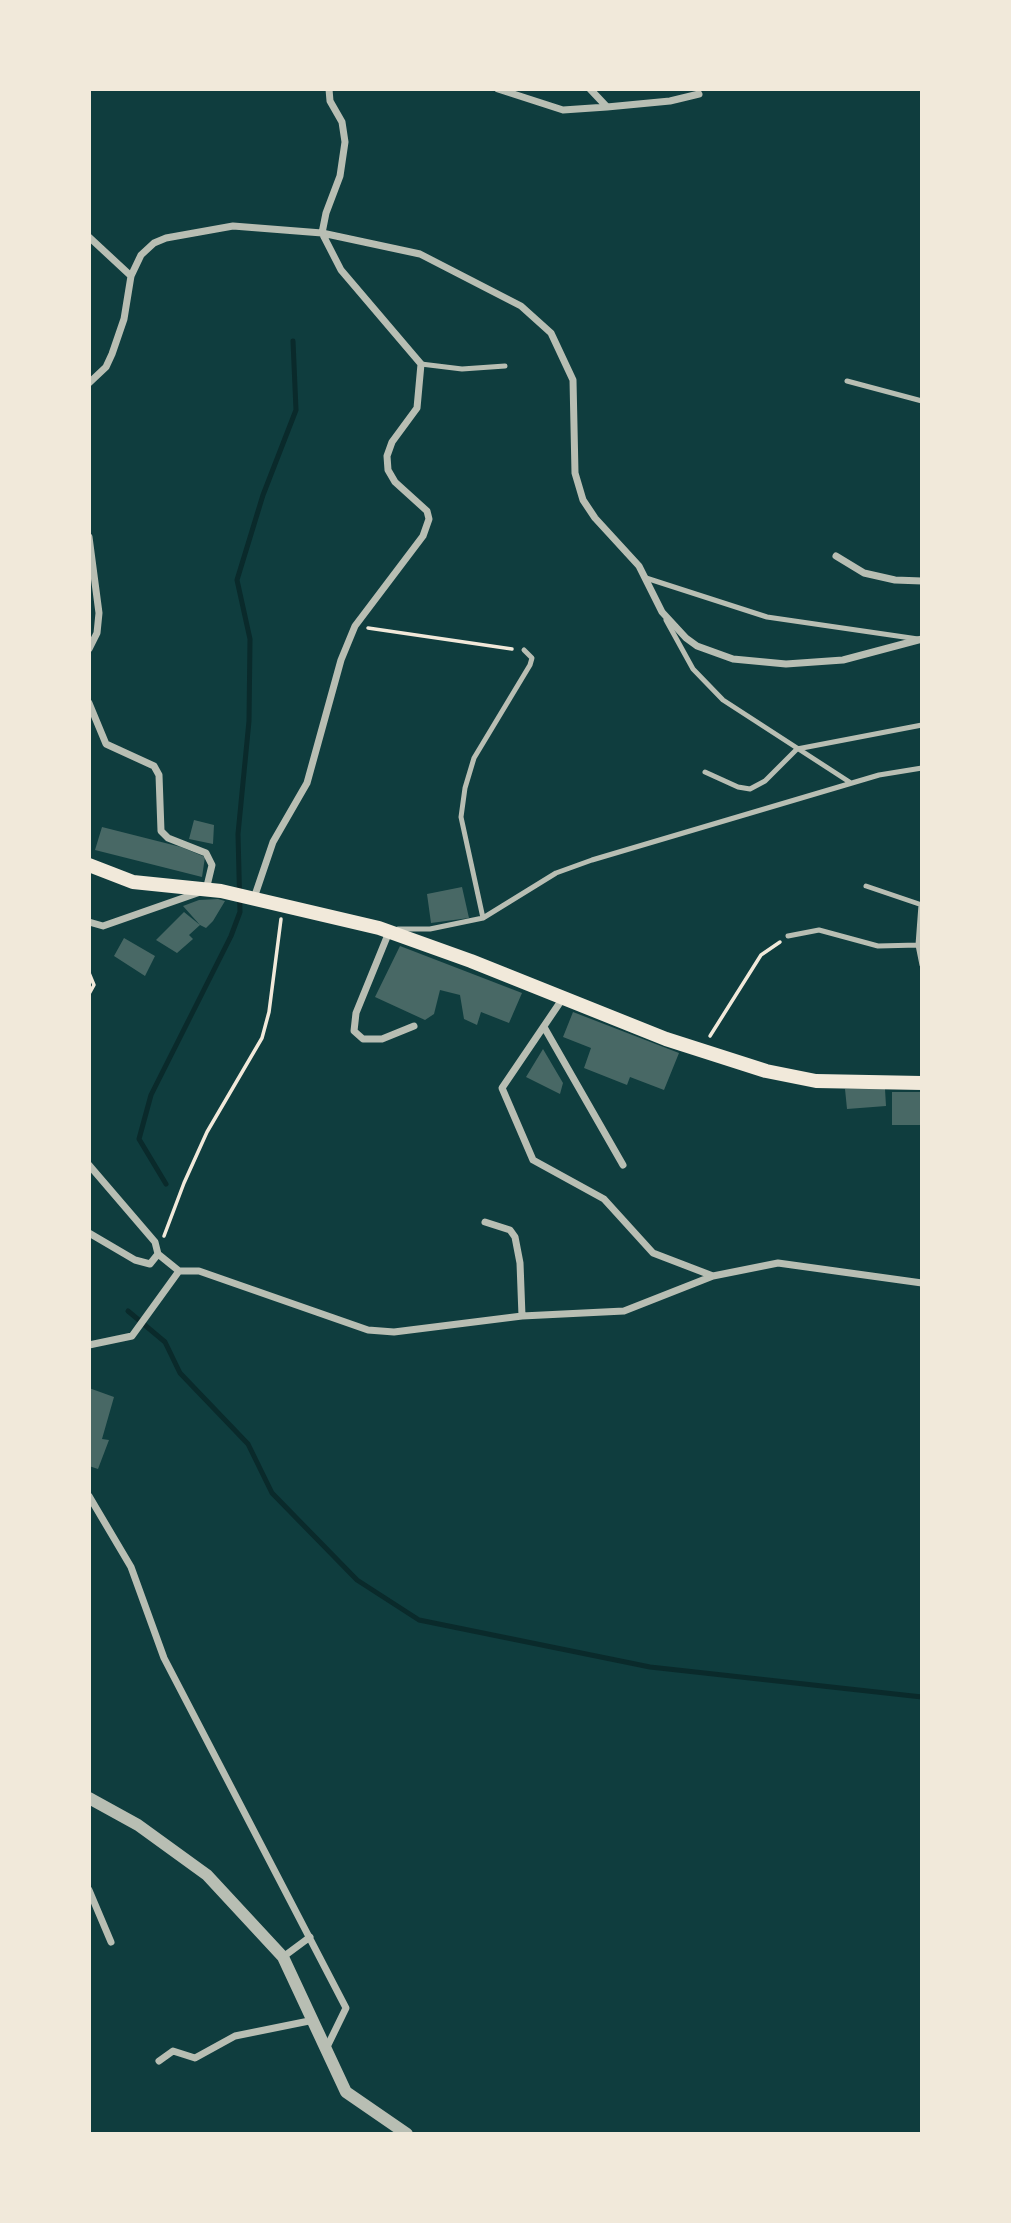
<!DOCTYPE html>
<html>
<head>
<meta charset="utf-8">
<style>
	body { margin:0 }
	#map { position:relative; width:1011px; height:2223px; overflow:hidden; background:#0f3d3e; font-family:"Titillium Web",sans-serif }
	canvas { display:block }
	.frame { position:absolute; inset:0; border:91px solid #f1e9da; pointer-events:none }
</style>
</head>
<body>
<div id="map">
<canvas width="1011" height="2223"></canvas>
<div class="frame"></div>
</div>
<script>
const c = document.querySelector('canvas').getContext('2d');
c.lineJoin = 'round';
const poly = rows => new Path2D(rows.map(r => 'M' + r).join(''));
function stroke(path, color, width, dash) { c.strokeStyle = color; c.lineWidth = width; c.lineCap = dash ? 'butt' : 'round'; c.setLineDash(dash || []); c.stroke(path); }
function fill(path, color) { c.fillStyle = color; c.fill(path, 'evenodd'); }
const stream = poly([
	[166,1184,139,1139,151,1095,231,936,240,912,238,834,249,721,250,639,237,580,263,495,296,410,293,341],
	[128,1311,165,1342,180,1373,248,1444,272,1493,357,1580,419,1620,650,1667,922,1697]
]);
const building = poly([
	[194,820,214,825,213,844,189,839],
	[102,827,181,847,205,857,202,877,95,850],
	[462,887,469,918,431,923,427,894],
	[218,899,225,901,213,921,206,928,200,925,189,935,193,939,177,953,156,940,184,912,200,925,183,906,199,900],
	[124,938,155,956,145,976,114,956],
	[400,946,522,993,509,1023,481,1012,477,1025,464,1019,460,995,440,990,434,1014,425,1020,375,997],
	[573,1012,679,1053,664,1090,630,1077,627,1085,584,1068,591,1048,563,1037],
	[543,1049,563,1083,560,1094,526,1077],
	[845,1089,885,1089,886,1106,847,1109],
	[892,1092,922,1092,922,1125,892,1125],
	[89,1388,114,1397,102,1439,109,1440,98,1469,89,1466]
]);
const path = poly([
	[368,628,512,649],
	[89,973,94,985,89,994],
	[710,1036,761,955,780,942],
	[164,1236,184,1183,207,1132,262,1038,269,1012,281,919]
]);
const service = poly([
	[421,364,462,369,505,366],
	[847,381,922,401],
	[646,578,767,617,918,639],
	[666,620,693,669,723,700,851,783],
	[705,772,738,787,750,789,765,781,797,749,922,725],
	[866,886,922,905],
	[483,918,461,817,465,788,474,758,530,665,532,658,524,650],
	[398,929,430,929,483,918,556,873,592,860,879,775,922,768],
	[788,936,819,930,878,946,918,945,921,905],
	[918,945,922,965]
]);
const minor = poly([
	[498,89,563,110,607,107,590,89],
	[607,107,670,101,699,94],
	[89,237,131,276],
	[89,383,106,367,112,354,124,319,131,276,141,255,154,243,166,238,233,226,322,233,420,254,521,306,551,333,573,380,575,473,583,500,595,518,639,566,662,612,686,638,697,646,733,659,786,664,843,660,922,639],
	[89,537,99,613,97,633,89,649],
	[836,556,864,573,895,580,922,581],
	[89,703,106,744,154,766,159,775,161,831,168,838,206,853,212,865,206,890,103,926,89,922],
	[254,898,273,842,307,783,341,660,355,626,423,536,429,519,427,511,395,482,388,470,387,456,392,442,417,408,421,364,341,270,322,233,326,213,340,176,345,142,342,122,330,101,329,89],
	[389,932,356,1013,354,1031,363,1039,382,1039,414,1026],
	[563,998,502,1088,533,1160,604,1199,653,1253,713,1276],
	[544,1027,623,1165],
	[89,1165,155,1242,158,1254,179,1271,199,1271,368,1330,394,1332,522,1316,624,1311,713,1276,778,1263,922,1283],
	[485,1222,510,1230,515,1237,520,1263,522,1316],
	[89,1233,135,1260,150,1264,158,1254],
	[89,1345,132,1336,179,1271],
	[89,1496,131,1567,164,1658,346,2008,327,2047],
	[89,1890,111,1942],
	[283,1957,310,1937],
	[159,2061,173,2051,195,2058,235,2036,314,2020]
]);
const tertiary = poly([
	[89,1798,138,1825,207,1875,283,1957,346,2092,407,2134]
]);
const secondary = poly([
	[89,865,133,882,221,891,379,928,471,961,666,1039,766,1071,816,1081,922,1083]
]);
stroke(stream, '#0a2a2b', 5);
fill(building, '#486865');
stroke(path, '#f1e9da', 3.5);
stroke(service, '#b8beb3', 5);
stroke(minor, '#b8beb3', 7);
stroke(tertiary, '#b8beb3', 12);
stroke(secondary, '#f1e9da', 14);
</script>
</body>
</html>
